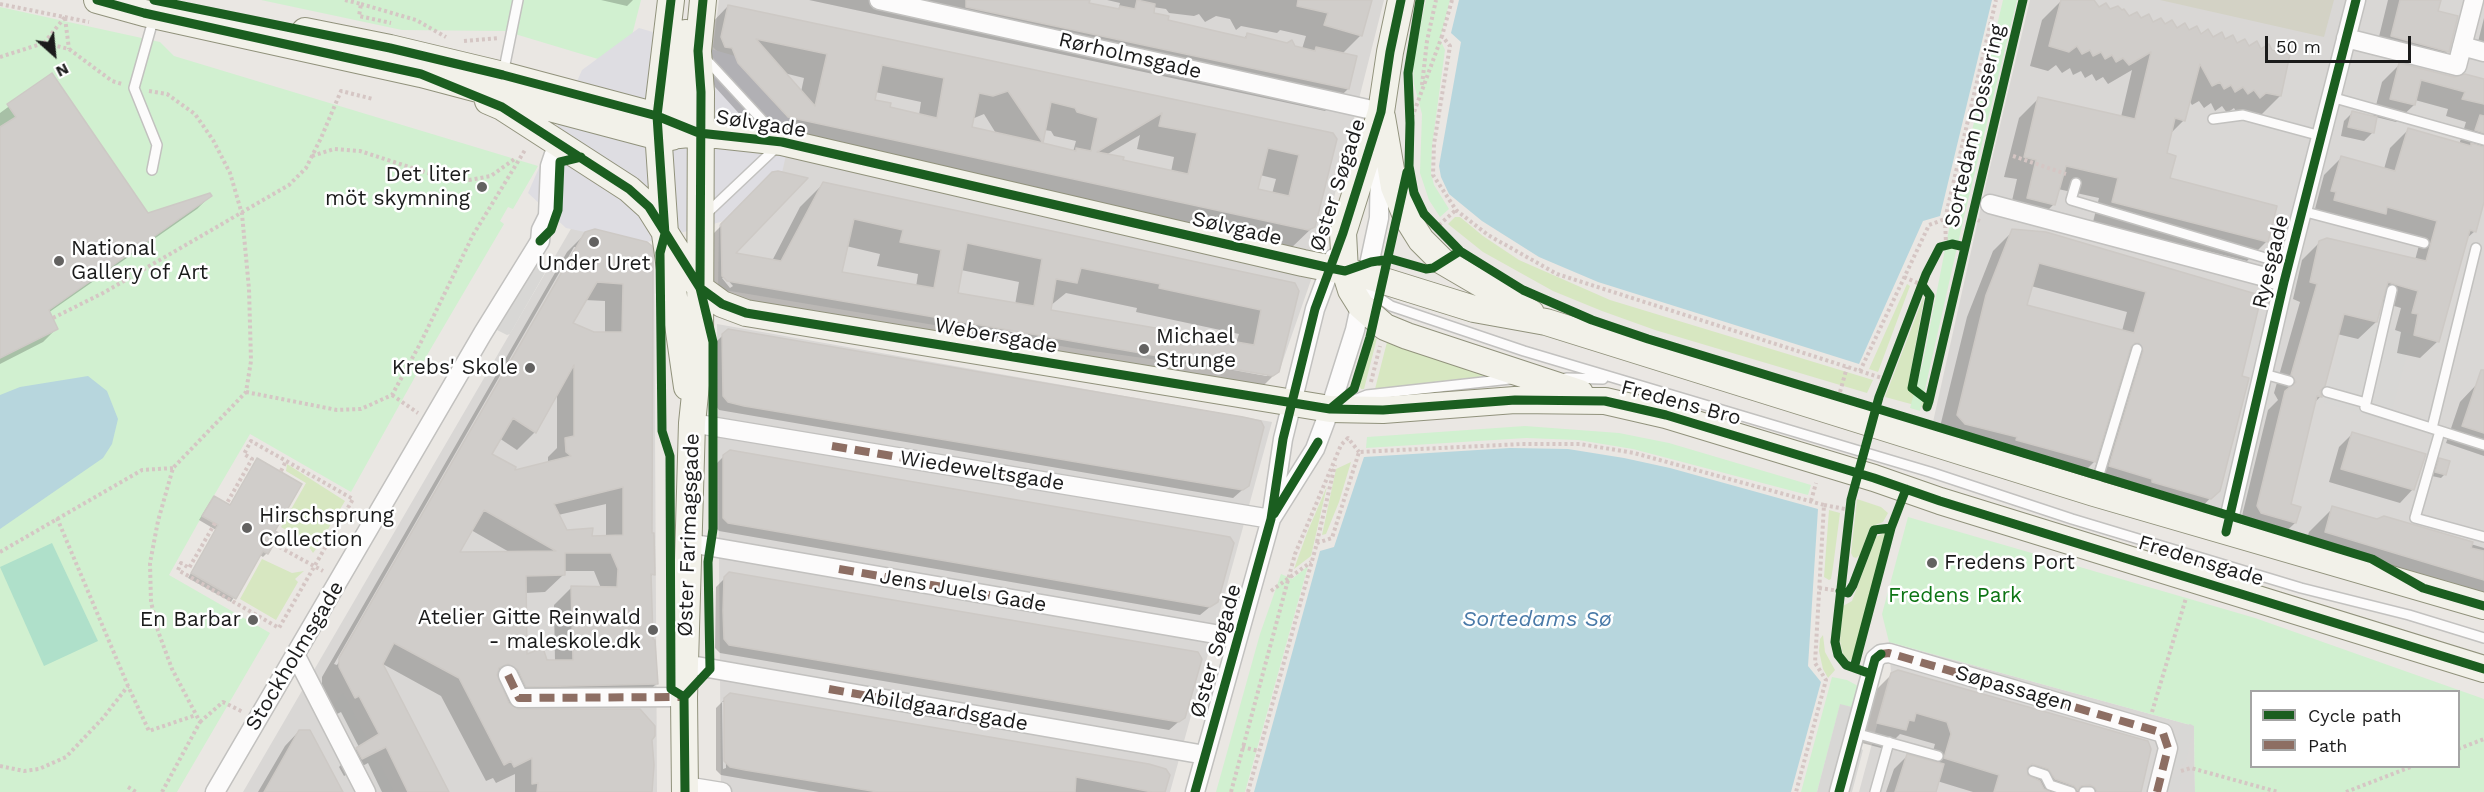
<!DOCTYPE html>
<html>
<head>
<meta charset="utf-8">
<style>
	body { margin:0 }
	#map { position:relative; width:2484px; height:792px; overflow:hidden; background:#eae7e3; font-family:"Work Sans",sans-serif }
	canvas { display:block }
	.legend { position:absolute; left:2250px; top:690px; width:210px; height:78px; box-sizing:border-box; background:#fff; border:2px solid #a4a4a4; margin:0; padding:8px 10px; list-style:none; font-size:18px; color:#1b1b1b }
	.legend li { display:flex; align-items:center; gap:12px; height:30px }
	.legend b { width:30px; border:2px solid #a4a4a4 }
	.north { position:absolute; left:24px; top:24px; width:60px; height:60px; -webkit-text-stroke:4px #fff; paint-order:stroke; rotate:153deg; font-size:16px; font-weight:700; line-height:24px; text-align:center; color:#1b1b1b }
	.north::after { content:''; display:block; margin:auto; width:21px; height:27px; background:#1b1b1b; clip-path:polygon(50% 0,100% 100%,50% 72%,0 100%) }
	.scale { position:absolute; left:2265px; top:36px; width:146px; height:27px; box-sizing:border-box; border:3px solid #1b1b1b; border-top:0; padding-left:8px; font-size:18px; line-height:21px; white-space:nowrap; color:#1b1b1b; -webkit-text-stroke:4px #fff; paint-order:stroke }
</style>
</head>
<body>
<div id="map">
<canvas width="2484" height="792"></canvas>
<ul class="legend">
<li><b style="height:8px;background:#1b5e20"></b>Cycle path</li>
<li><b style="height:8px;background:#8d6e63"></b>Path</li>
</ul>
<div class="north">N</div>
<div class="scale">50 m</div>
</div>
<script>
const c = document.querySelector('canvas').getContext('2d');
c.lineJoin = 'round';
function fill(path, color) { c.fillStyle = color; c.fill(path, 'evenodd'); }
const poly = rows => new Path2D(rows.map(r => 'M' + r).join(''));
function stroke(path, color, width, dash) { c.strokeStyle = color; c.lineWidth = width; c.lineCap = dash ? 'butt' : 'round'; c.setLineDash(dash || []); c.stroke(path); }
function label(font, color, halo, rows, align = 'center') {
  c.font = font + ' "Work Sans",sans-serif'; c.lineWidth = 5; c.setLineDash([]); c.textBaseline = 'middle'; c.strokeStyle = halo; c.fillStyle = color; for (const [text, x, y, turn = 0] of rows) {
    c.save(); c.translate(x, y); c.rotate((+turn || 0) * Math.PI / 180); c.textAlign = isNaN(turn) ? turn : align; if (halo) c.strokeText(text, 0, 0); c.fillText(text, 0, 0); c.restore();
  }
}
const residential = poly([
	[719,0,1384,0,1319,257,1279,372,1273,376,1078,349,718,289,719,225,785,158,792,130,713,47],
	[2030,0,2484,0,2484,592,1931,431,1986,184],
	[593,191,635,226,654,249,657,792,243,792],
	[717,324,1272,422,1170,792,721,792],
	[1889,642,2194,726,2195,792,1859,792,1891,673]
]);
const construction = poly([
	[2160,0,2334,0,2324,37]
]);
const grass = poly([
	[1455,217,1460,217,1483,236,1519,260,1610,300,1873,380,1867,393,1655,330,1602,311,1553,291,1483,252,1448,224],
	[1907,284,1910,286,1878,372,1869,369],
	[1925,293,1908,386,1925,400,1922,407,1885,397],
	[1377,338,1364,389,1361,389,1359,385,1374,339],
	[1387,342,1487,374,1486,376,1375,389],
	[1351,462,1339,502,1326,534,1322,535,1336,469],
	[287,464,345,501,319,544,314,546,316,549,313,553,309,547,310,544,281,527,306,483,286,471],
	[1327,486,1311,556,1294,569,1307,533],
	[1857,499,1881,507,1888,513,1883,522,1870,527,1860,555,1856,558,1853,557,1851,553],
	[1829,510,1840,513,1833,567,1831,579,1829,580,1824,577],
	[1886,532,1853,658,1849,661,1843,654,1840,641,1843,606,1852,601,1876,537],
	[262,559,292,573,304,571,295,579,298,582,276,620,240,599],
	[1823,635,1825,652,1835,670,1828,678,1823,669,1819,651,1820,639]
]);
const park = poly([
	[261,0,641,0,627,55,608,62,505,31,402,30],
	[1426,0,1450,0,1440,39,1445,50,1432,146,1431,173,1434,185,1449,209,1440,217,1429,200,1420,173,1422,114,1414,84,1413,62],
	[2003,0,2017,0,1963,221,1920,411,1910,408,1923,362,1951,219],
	[0,7,160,42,174,56,538,166,513,209,508,207,500,221,504,224,430,350,351,492,250,434,202,516,169,575,270,633,177,792,0,792],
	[1525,426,1619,433,1669,443,1811,485,1808,495,1633,449,1578,440,1526,438,1366,448,1367,437],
	[1908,517,2255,618,2484,699,2484,792,2195,792,2194,726,1889,642,1882,614],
	[2252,692,2458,692,2458,766,2252,766],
	[1308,566,1245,792,1216,792,1260,634,1281,574,1292,579],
	[1832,677,1847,680,1858,686,1852,707,1840,705,1817,792,1801,792]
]);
const pitch = poly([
	[52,543,98,641,44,666,0,567]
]);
const parking = poly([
	[535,264,546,271,510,334,507,335,497,330],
	[2346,318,2412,334,2389,421,2324,403],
	[343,693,394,792,380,792,335,704],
	[1840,704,1852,707,1829,792,1817,792],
	[2190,724,2194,726,2185,764,2170,770,2180,728],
	[1859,748,1863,750,1852,792,1847,792],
	[2182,775,2178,792,2165,792,2168,780]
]);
const plaza = poly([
	[639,28,735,56,742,67,780,110,783,111,785,116,794,119,782,173,766,178,724,221,647,242,595,229,585,232,566,228,528,193,582,70]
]);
const water = poly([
	[1459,0,1992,0,1940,216,1923,221,1859,364,1598,282,1539,257,1482,221,1449,194,1441,177,1439,166,1461,42,1451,33],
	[88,376,107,391,118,419,112,444,103,458,0,529,0,395,20,387],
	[1510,448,1568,449,1624,458,1670,468,1818,509,1808,666,1821,682,1791,792,1254,792,1320,551,1334,547,1364,457]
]);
const shadow = poly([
	[601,0,633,0,627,6],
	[809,0,1064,0,1118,11,1120,3,1107,0,1370,0,1361,35,1342,54,1348,89,1325,111],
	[1153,7,1166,9,1169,13,1194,16,1199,14,1205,22,1216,16,1230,19,1236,30,1241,26,1277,33,1280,30,1306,36,1302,49,1247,35,1243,39,1166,21,1152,14],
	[2062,0,2082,0,2098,9,2129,18,2237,45,2280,96,2260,116,2239,117,2234,108,2227,113,2222,106,2215,111,2211,103,2204,108,2199,101,2192,105,2189,100,2184,120,2170,134,2165,154,2168,180,2267,241,2247,261,2093,222,2099,198,2058,189,2054,204,2034,224,2008,218,2017,179,2004,177,2019,118,2039,98,2121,117,2132,70,2108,84,2103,77,2096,81,2092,74,2085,78,2081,71,2073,75,2070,68,2062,73,2056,65,2048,71,2030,66,2042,20],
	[2388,0,2439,0,2436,12,2456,17,2447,52,2430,69,2375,53],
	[728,6,1332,134,1314,226,1289,250,764,141,715,87,709,71,705,30],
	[784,73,804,78,801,92],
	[875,92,921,102,919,115,888,109,874,101],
	[984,114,997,135,970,128,972,119],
	[1044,130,1051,131,1054,136,1076,141,1073,152,1041,145],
	[1140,135,1137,149,1174,157,1171,172,1121,161,1106,155],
	[1260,175,1276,179,1272,194,1256,190],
	[2484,18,2484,48,2477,46],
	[2399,65,2454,78,2484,80,2484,194,2475,231,2466,239,2438,341,2420,358,2397,353,2401,332,2395,330,2401,308,2381,302,2376,322,2358,339,2337,334,2319,390,2320,397,2314,403,2289,505,2295,523,2277,540,2240,524,2268,410,2278,400,2274,393,2300,302,2293,299,2302,260,2320,242,2415,260,2421,238,2317,217,2319,210,2315,209,2324,175,2342,157,2384,169,2390,148,2408,130,2459,145,2466,122,2446,116,2448,109,2415,100,2414,105,2396,122,2376,117,2373,132,2364,141,2341,136,2344,121,2352,113,2373,117,2382,82],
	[52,75,148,215,210,196,197,209,48,313,56,329,43,342,0,364,0,113],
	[773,174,733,254,772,261,800,207,824,183,1294,285,1277,372,1253,396,703,305,698,249],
	[846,246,880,254,877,266,918,274,916,287,840,273],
	[961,270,1019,282,1015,305,956,294],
	[722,278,726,278,733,286,730,288],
	[1066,293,1137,308,1136,312,1239,334,1236,343,1050,311,1050,306],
	[1009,329,1028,332,1028,335,1007,331],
	[1229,367,1268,373,1267,376,1227,369],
	[2013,231,2255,295,2218,490,2198,511,2089,486,2098,458,2074,482,1938,435,1967,317,1993,251],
	[2031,286,2127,312,2122,331,2025,306],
	[585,234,646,243,650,534,653,574,649,578,651,640,656,684,639,701,508,704,513,709,650,740,650,792,515,792,515,774,496,783,493,778,486,781,441,696,381,663,448,792,382,792,368,763,344,776,339,767,359,747,341,712,337,714,322,685,322,677,567,252],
	[574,247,578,247,337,665,334,664],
	[585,300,605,301,605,333,594,334,571,324],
	[557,392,557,448,548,457,548,463,512,472,490,454,499,438,517,450,535,432],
	[606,504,606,537,591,537,566,531,558,515],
	[471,530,511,553,457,554],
	[563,571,594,571,601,588,572,587,554,605,555,661,526,656,525,593,545,592,563,575],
	[723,335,1248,485,1233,498,719,410,715,405,714,344],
	[2477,384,2484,387,2484,456,2446,443,2460,402],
	[2352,434,2413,489,2400,503,2329,482,2339,447],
	[724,456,1217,601,1200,615,719,531,715,527,715,465],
	[2440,459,2445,474,2441,478,2432,476,2436,463],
	[258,460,273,531,267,553,263,557,260,555,231,602,188,578,216,530,199,520,210,502,214,498,229,506],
	[2333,508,2377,521,2384,518,2484,548,2484,611,2301,556,2309,532],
	[730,573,1184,717,1169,730,720,653,715,648,716,587],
	[1892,674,2139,792,1973,792,1937,781,1934,792,1886,792,1894,769,1907,756,1930,762,1935,744,1900,734,1885,749,1858,742,1872,694],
	[725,699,1164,792,819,792,721,775,716,770,716,708],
	[722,702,725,702,726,768,723,769],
	[299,731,341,792,258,792,285,746]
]);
const building = poly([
	[966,0,1090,0,1089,3,1119,9,1120,6,1135,9,1137,0,1155,4,1154,13,1169,16,1168,20,1246,38,1247,33,1287,43,1292,40,1295,46,1315,51,1316,47,1357,56,1349,89,966,7,966,0],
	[1298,0,1372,0,1362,36,1324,25,1328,13,1297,6,1298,0],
	[2061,0,2094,0,2099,7,2106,3,2110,9,2118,6,2122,10,2124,9,2129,16,2137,12,2141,18,2149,14,2153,22,2161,18,2165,24,2172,20,2177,28,2185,23,2189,30,2197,26,2201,34,2208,29,2213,37,2222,32,2225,39,2233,35,2237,43,2245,39,2249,46,2257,41,2261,49,2269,44,2272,50,2290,54,2281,96,2266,93,2260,98,2254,90,2248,94,2243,87,2235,92,2231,85,2224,89,2220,82,2212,86,2200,64,2185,121,2175,118,2167,153,2176,156,2170,178,2277,206,2268,242,2112,202,2118,178,2066,166,2055,205,2027,198,2036,160,2024,157,2038,97,2135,119,2151,52,2129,65,2123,58,2116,62,2112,55,2105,59,2101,52,2093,56,2090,50,2082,54,2077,46,2069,52,2049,46,2061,0],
	[2400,0,2441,0,2438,11,2458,16,2449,52,2391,36,2400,0],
	[728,5,1333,133,1337,139,1315,227,1308,230,788,117,738,63,732,48,725,47,721,37,728,5],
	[756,39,827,54,815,106,756,39],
	[882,65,944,78,937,118,890,107,891,103,875,100,882,65],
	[1008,91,1043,143,972,127,979,93,993,96,1008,91],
	[1051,102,1075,108,1077,112,1098,118,1091,151,1076,148,1076,151,1043,143,1051,102],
	[1162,113,1159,126,1197,133,1188,174,1123,160,1124,157,1097,152,1162,113],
	[1268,148,1299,155,1289,196,1258,189,1268,148],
	[2399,63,2454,77,2465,74,2484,79,2484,104,2462,99,2465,92,2421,80,2415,105,2390,99,2399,63],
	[52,73,148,213,210,193,212,196,49,310,58,329,0,358,0,127,16,117,7,104,52,73],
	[2352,111,2377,117,2374,133,2348,127,2352,111],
	[2480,115,2484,116,2484,133,2475,130,2480,115],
	[2408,128,2471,146,2471,143,2484,147,2484,202,2476,232,2470,230,2439,342,2414,335,2418,314,2412,313,2418,291,2394,284,2388,282,2377,322,2344,314,2325,386,2320,391,2322,397,2317,396,2291,504,2301,507,2296,523,2261,513,2257,506,2285,391,2296,382,2291,375,2317,284,2310,282,2319,241,2327,238,2426,261,2437,221,2387,207,2386,214,2334,200,2336,192,2331,191,2341,156,2395,171,2408,128],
	[778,171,808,178,736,253,781,261,823,182,1295,283,1299,291,1279,372,1273,376,727,281,722,276,721,224,772,172,778,171],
	[854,219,903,230,900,242,941,250,934,288,842,272,854,219],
	[967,243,1042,259,1034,306,958,293,967,243],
	[1081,268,1160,284,1159,288,1261,310,1254,345,1051,310,1056,279,1077,283,1081,268],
	[595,229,647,242,652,246,653,255,652,533,654,533,655,575,651,574,653,639,655,640,658,684,526,687,518,670,508,664,499,668,497,675,509,703,518,709,640,709,655,726,655,736,652,740,654,765,652,792,537,792,538,783,532,784,532,758,514,767,511,761,504,765,459,678,394,643,383,664,449,792,408,792,386,747,362,759,356,748,379,734,359,696,355,698,339,667,339,658,585,232,595,229],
	[597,282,623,284,622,332,594,332,573,323,597,282],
	[574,365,574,436,565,438,566,452,571,456,515,470,516,467,492,454,513,418,536,433,574,365],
	[623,487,623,535,592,536,593,528,567,530,554,504,623,487],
	[484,510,556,551,460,552,484,510],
	[565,553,611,553,618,569,617,587,571,586,573,660,547,660,543,648,527,654,526,576,565,575,565,553],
	[2012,229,2046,232,2256,294,2260,302,2242,376,2249,378,2220,491,2211,499,2152,482,2152,479,2109,466,2143,351,2139,343,2135,343,2131,347,2096,462,2016,440,2017,437,1965,424,1957,415,1986,295,2012,229],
	[2039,263,2146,292,2134,333,2027,305,2039,263],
	[728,329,1243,417,1261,421,1264,427,1249,486,1243,490,744,406,728,402,723,396,722,334,728,329],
	[2481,370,2484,370,2484,433,2462,426,2481,370],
	[2352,432,2426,454,2414,490,2341,469,2352,432],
	[730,450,1230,537,1234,543,1218,602,1210,607,728,523,723,518,723,455,730,450],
	[257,458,302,484,275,531,280,534,268,554,263,551,236,599,191,573,218,525,202,516,214,496,230,505,257,458],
	[2439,458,2450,461,2446,475,2435,472,2439,458],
	[2332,506,2377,519,2384,516,2473,542,2471,548,2484,551,2484,580,2325,532,2332,506],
	[729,572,1198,652,1202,659,1185,718,1179,722,729,645,724,639,723,611,724,577,729,572],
	[1898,670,2148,741,2151,749,2141,792,2097,792,2095,788,2090,785,2081,786,2078,791,2074,786,2055,779,2048,769,2032,764,2027,768,2028,775,2040,781,2044,789,2050,792,1994,792,1999,775,1944,758,1951,734,1947,722,1916,713,1914,721,1909,720,1906,730,1877,723,1891,673,1898,670],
	[730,693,1149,764,1166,769,1170,775,1165,792,1152,792,1076,777,1075,792,878,792,745,770,730,767,724,761,724,698,730,693],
	[299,730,310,730,343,792,264,792,299,730],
	[1907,754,1944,764,1936,792,1895,792,1907,754]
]);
const path = poly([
	[345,0,361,4,359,16,391,23],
	[1452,0,1442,36,1450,46,1434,144,1433,175,1456,210,1488,235,1557,274,1860,371,1929,225,1945,219,1996,0],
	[0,4,89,22],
	[361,4,416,20,446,37],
	[65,18,69,49],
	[464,41,499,38],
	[44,43,65,17],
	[0,57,44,43,69,49,112,81,122,84],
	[1422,85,1427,41,1436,0],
	[149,91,167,94,195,114,213,140,230,173,242,214,249,289,251,361,246,392,173,468,158,521,150,563,151,602,158,631,172,669,200,722,162,792],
	[1410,123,1442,36],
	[312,156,334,149,360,151,434,175,469,180,491,176,516,158],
	[2013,156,2066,174],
	[1972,218,1980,221],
	[1945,219,1946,244],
	[1439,225,1456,210],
	[1904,277,1922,285],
	[53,318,103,293,289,185,306,168,321,138,341,91,373,99],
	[1860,371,1885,379],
	[1371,382,1380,346],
	[246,392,337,410,361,409,392,395,420,344,473,235,525,150],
	[1840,392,1847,367],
	[392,395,418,413],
	[281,471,286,461],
	[1811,501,1816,483],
	[1824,505,1850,510],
	[57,518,128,686,149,731,196,715],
	[215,523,189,568,181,563,178,570,279,628,353,499,251,441,244,454,252,459,227,503],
	[1317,542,1335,465],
	[274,544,323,571],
	[0,552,142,470,173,468],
	[1819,588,1840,591],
	[1271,591,1311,562],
	[2152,712,2186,598],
	[200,722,223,702,243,712],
	[1242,747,1259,751],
	[2458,749,2484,739],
	[0,766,24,771,39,769,66,757,103,718,128,686],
	[2181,771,2191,768,2278,792],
	[128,787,136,792],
	[1231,792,1295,554,1341,445,1348,438,1359,452],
	[1248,792,1317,543,1332,538,1359,452,1522,444,1580,444,1634,453,1824,505,1815,663,1826,680,1796,792],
	[2346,792,2413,766]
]);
const lane = poly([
	[704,57,776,135],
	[503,74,518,0],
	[2331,97,2484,140],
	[2213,119,2243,115,2321,136],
	[152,170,157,145,134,88,154,17],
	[2076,183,2071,200,2289,265],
	[2302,211,2424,243],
	[706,214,779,145],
	[1363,287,1391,306,1524,351,1930,472,2072,519,2301,588,2409,615,2484,638],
	[2392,290,2365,407,2484,445],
	[2264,374,2289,381],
	[1566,378,1603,379],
	[2327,392,2366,403],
	[1352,401,1367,395,1510,379],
	[2432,428,2476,248],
	[2440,431,2415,518,2484,537],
	[2094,491,2137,349],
	[1855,733,1938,756],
	[2033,771,2045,775,2050,785,2071,792],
	[1875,792,1889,742],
	[2084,792,2090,792]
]);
const street = poly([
	[879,0,1381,112,1381,124],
	[2346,38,2457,66,2474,0],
	[2462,46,2484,52],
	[1990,204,2284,282],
	[692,423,1271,519],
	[1271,519,1315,449,1330,409,1355,330,1379,218,1380,155],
	[2226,532,2284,282,2356,0],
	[689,543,1238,638],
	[295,654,366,792],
	[685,664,1205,755],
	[508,675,519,698,684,697],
	[685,786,722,792],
	[215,792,483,333,540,241,541,230,548,216,550,166,558,142],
	[1195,792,1271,519,1283,439,1315,309,1334,258],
	[1839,792,1875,659,1881,654,1889,653,2163,733,2168,748,2157,792]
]);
const secondary = poly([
	[97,0,144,13,421,74,659,137,699,133,782,142,1303,263,1368,276,1474,309,1546,322,2094,493,2484,606],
	[671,0,657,116,665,234,687,387],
	[1401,0,1390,52,1381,112,1343,233,1345,271,1351,290,1361,306,1385,327,1407,336,1580,393],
	[305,31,390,48,503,75,657,116,696,132],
	[488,101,502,107,629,189,649,207,700,288,722,304,746,313,1330,409,1383,410,1515,400,1605,401,1666,415,1874,478,1940,501,2484,669],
	[1382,117,1394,187,1406,216,1421,240,1442,261,1531,313],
	[672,137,685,33],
	[685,792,684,697,692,423,700,347,701,92,698,51,703,0]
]);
const quiet = poly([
	[832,446,1048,482],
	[839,569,1041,604],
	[1877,657,1881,654,1889,653,2163,733,2168,748,2157,792],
	[508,675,519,698,681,697],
	[829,689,1015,722]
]);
const cycleway = poly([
	[97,0,144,13,421,74,502,107,629,189,649,207,700,288,722,304,746,313,1330,409,1383,410,1515,400,1605,401,1666,415,1874,478,1940,501,2484,669],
	[154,0,390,48,503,75,657,116,699,133,782,142,1330,268,1345,271,1371,262,1391,259,1426,269,1433,268,1460,251],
	[671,0,657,116,665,234,660,253,662,431,670,456,671,689,684,697],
	[1420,0,1408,73,1410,123,1409,166,1414,193,1424,214,1460,251,1523,290,1592,320,1648,339,2372,559,2423,588,2484,606],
	[540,241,551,230,558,210,560,162,581,157],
	[1922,285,1930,296,1912,388,1929,401,1927,407],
	[1929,401,2023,0],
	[1330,409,1354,389,1370,337,1407,172],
	[1274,514,1318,442],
	[2226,532,2284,282,2356,0],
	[1840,591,1848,593,1853,585,1874,530,1891,528],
	[1854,668,1891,528,1906,489],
	[1871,674,1846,665,1838,655,1835,642,1851,500,1879,397,1926,274,1940,247,1952,244,1965,247],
	[684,697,710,669,708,562,713,529,713,342,700,288,701,92,698,51,703,0],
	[684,697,685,792],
	[1195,792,1271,519,1283,439,1315,309,1343,233,1381,112,1390,52,1401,0],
	[1839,792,1875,659,1881,654]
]);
const markers = [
	[482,187,6,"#636261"],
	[594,242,6,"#636261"],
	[59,261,6,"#636261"],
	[1144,349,6,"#636261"],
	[530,368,6,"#636261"],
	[247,528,6,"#636261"],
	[1932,563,6,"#636261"],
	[253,620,6,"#636261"],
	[653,630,6,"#636261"]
];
const streetNames = [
	["Rørholmsgade",1130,56,13],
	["Sølvgade",761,124,9],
	["Sortedam Dossering",1975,126,-77],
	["Øster Søgade",1338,185,-72],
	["Sølvgade",1237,229,13],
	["Ryesgade",2271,262,-76],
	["Webersgade",996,336,10],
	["Fredens Bro",1681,403,15],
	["Wiedeweltsgade",982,471,9],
	["Øster Farimagsgade",689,535,-88],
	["Fredensgade",2201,561,17],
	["Jens Juels Gade",963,591,10],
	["Øster Søgade",1216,651,-74],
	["Stockholmsgade",295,656,-59],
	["Søpassagen",2014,689,16],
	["Abildgaardsgade",945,710,10]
];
const poiNames = [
	["Det liter",470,175],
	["möt skymning",470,199],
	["National",71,249,"left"],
	["Gallery of Art",71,273,"left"],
	["Under Uret",594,264,"center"],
	["Michael",1156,337,"left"],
	["Strunge",1156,361,"left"],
	["Krebs' Skole",518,368],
	["Hirschsprung",259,516,"left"],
	["Collection",259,540,"left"],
	["Fredens Port",1944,563,"left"],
	["Atelier Gitte Reinwald",641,618],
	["- maleskole.dk",641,642],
	["En Barbar",241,620]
];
const parkNames = [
	["Fredens Park",1955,596]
];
const waterNames = [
	["Sortedams Sø",1537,620]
];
fill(residential, '#d9d7d5');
fill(construction, '#d3d2c5');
fill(grass, '#d7e7c1');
fill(park, '#d1f0d0');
fill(pitch, '#afe0ca');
fill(parking, '#d8d7d5');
fill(plaza, '#dedde2');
fill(water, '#b7d6dd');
fill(shadow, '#0003');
fill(building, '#d0cdca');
stroke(building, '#cdc9c5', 1.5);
stroke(lane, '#c2c1bf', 12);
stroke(street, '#c2c1bf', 21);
stroke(secondary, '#91927c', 28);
stroke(path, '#d5c6c4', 4, [3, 3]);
stroke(lane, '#fcfbfb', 9);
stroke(street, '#fcfbfb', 18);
stroke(secondary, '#f2f1e9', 26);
stroke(quiet, '#8d6e63', 8, [15, 8]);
stroke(cycleway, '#1b5e20', 9);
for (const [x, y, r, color] of markers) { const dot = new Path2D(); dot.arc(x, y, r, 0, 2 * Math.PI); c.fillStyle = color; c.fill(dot); stroke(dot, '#fff', 2); }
label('21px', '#1b1b1b', '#fff', streetNames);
label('21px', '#1b1b1b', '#fff', poiNames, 'right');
label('21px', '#0d7514', '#fff', parkNames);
label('italic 22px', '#4a7aa8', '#fff', waterNames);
</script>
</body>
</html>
